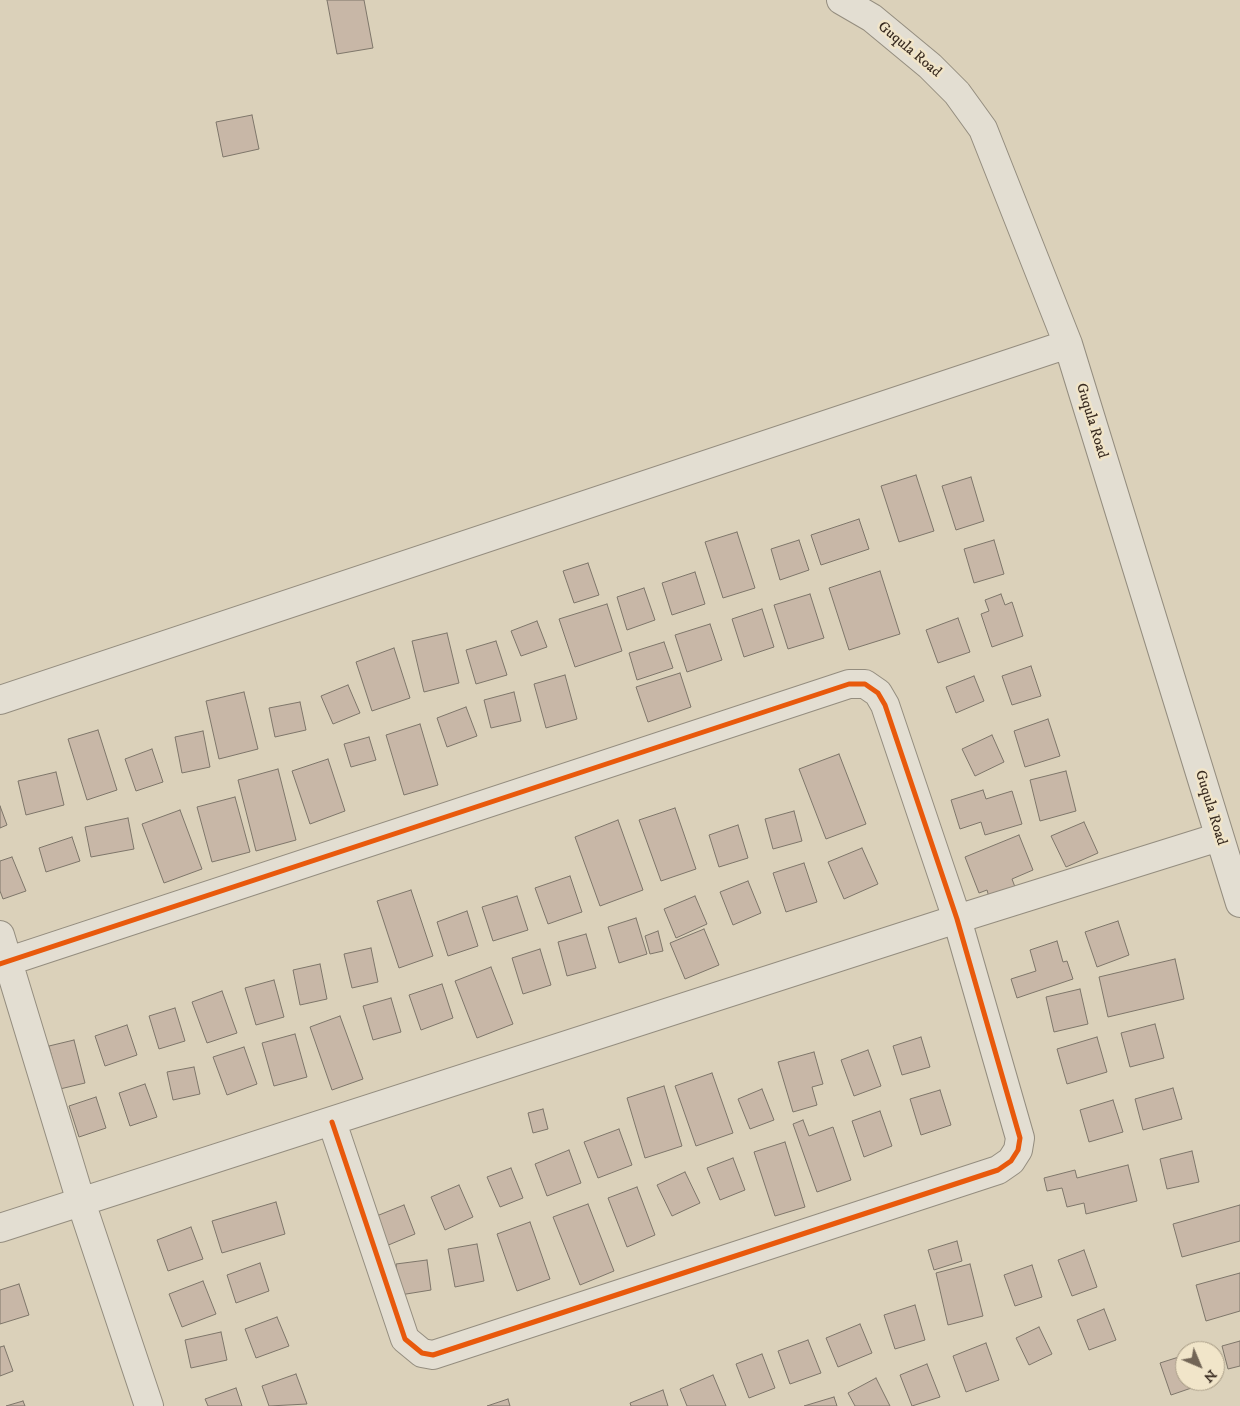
<!DOCTYPE html>
<html>
<head>
<meta charset="utf-8">
<style>
	body { margin:0 }
	#map { position:relative; width:1240px; height:1406px; overflow:hidden; background:#dbd1ba; font-family:"IM FELL DW Pica",serif }
	canvas { display:block }
	.north { position:absolute; left:1175px; top:1341px; width:50px; height:50px; box-sizing:border-box; background:#f1e5c9; border:1px solid #a79b85; border-radius:50%; rotate:135deg; font-size:14px; font-weight:700; line-height:20px; text-align:center; color:#392b20 }
	.north::after { content:''; display:block; margin:auto; width:18px; height:22px; background:#726556; clip-path:polygon(50% 0,100% 100%,50% 72%,0 100%) }
</style>
</head>
<body>
<div id="map">
<canvas width="1240" height="1406"></canvas>
<div class="north">N</div>
</div>
<script>
const c = document.querySelector('canvas').getContext('2d');
c.lineJoin = 'round';
function fill(path, color) { c.fillStyle = color; c.fill(path, 'evenodd'); }
const poly = rows => new Path2D(rows.map(r => 'M' + r).join(''));
function stroke(path, color, width, dash) { c.strokeStyle = color; c.lineWidth = width; c.lineCap = dash ? 'butt' : 'round'; c.setLineDash(dash || []); c.stroke(path); }
function label(font, color, halo, rows, align = 'center') {
  c.font = font + ' "IM FELL DW Pica",serif'; c.lineWidth = 5; c.setLineDash([]); c.textBaseline = 'middle'; c.strokeStyle = halo; c.fillStyle = color; for (const [text, x, y, turn = 0] of rows) {
    c.save(); c.translate(x, y); c.rotate((+turn || 0) * Math.PI / 180); c.textAlign = isNaN(turn) ? turn : align; if (halo) c.strokeText(text, 0, 0); c.fillText(text, 0, 0); c.restore();
  }
}
const building = poly([
	[327,0,364,0,373,48,337,54,327,0],
	[252,115,259,149,223,157,216,122,252,115],
	[916,475,934,531,899,542,881,486,916,475],
	[971,477,984,521,956,530,942,486,971,477],
	[859,519,869,549,821,565,811,535,859,519],
	[737,532,755,588,723,598,705,542,737,532],
	[799,540,809,570,780,580,771,549,799,540],
	[994,540,1004,574,974,583,964,549,994,540],
	[588,563,599,595,574,603,563,571,588,563],
	[880,571,900,634,849,650,829,588,880,571],
	[695,572,705,604,672,615,662,583,695,572],
	[644,588,655,620,627,630,617,597,644,588],
	[810,594,824,638,788,649,774,605,810,594],
	[1001,594,1005,605,1012,602,1023,636,992,647,981,614,989,611,985,600,1001,594],
	[607,604,622,651,575,667,559,619,607,604],
	[762,609,774,647,744,657,732,619,762,609],
	[958,618,970,652,938,663,926,630,958,618],
	[537,621,547,647,521,656,511,631,537,621],
	[710,624,722,660,687,672,675,635,710,624],
	[447,633,459,683,424,692,412,641,447,633],
	[496,641,507,675,476,684,466,650,496,641],
	[664,642,673,668,637,680,629,653,664,642],
	[394,648,410,698,372,711,356,662,394,648],
	[1031,666,1041,696,1012,705,1002,676,1031,666],
	[680,673,691,707,648,722,636,687,680,673],
	[565,675,577,719,546,728,534,684,565,675],
	[974,676,984,701,956,713,946,687,974,676],
	[348,685,360,713,333,724,321,696,348,685],
	[244,692,258,749,219,759,206,701,244,692],
	[514,692,521,721,491,728,484,700,514,692],
	[300,702,306,730,275,737,269,708,300,702],
	[466,707,477,736,447,747,437,718,466,707],
	[1048,719,1060,756,1025,767,1014,731,1048,719],
	[420,724,438,785,404,795,386,735,420,724],
	[98,730,117,790,87,800,68,739,98,730],
	[203,731,210,767,182,773,175,737,203,731],
	[992,735,1004,762,975,776,962,749,992,735],
	[369,737,376,760,351,767,344,744,369,737],
	[152,749,163,782,136,791,125,759,152,749],
	[839,754,866,824,826,839,799,769,839,754],
	[328,759,345,811,310,824,292,771,328,759],
	[278,769,296,840,256,851,238,780,278,769],
	[1066,771,1076,811,1040,821,1030,780,1066,771],
	[56,772,64,805,26,815,18,781,56,772],
	[983,790,986,799,1012,791,1022,824,985,835,981,822,960,829,951,800,983,790],
	[235,797,250,852,212,862,197,807,235,797],
	[0,806,7,825,0,828,0,806],
	[675,808,696,869,661,881,639,820,675,808],
	[180,810,202,869,164,883,142,824,180,810],
	[794,811,802,841,773,849,765,819,794,811],
	[128,818,134,849,91,857,85,827,128,818],
	[618,820,643,890,600,906,575,837,618,820],
	[1084,822,1098,853,1066,867,1051,836,1084,822],
	[738,825,748,858,719,867,709,835,738,825],
	[1019,835,1033,870,1012,879,1015,887,989,897,987,890,979,893,965,857,1019,835],
	[72,837,80,861,46,872,39,848,72,837],
	[862,848,878,884,844,899,828,862,862,848],
	[12,857,26,891,3,899,0,891,0,861,12,857],
	[804,863,817,902,786,912,773,873,804,863],
	[570,876,582,912,548,924,535,888,570,876],
	[748,881,761,913,733,925,720,892,748,881],
	[411,890,433,956,399,968,377,901,411,890],
	[517,896,528,930,493,941,482,907,517,896],
	[695,896,707,924,676,938,664,909,695,896],
	[467,911,478,946,448,956,437,922,467,911],
	[636,918,647,954,619,963,608,927,636,918],
	[1118,921,1129,955,1097,967,1085,932,1118,921],
	[704,929,719,965,685,979,670,943,704,929],
	[658,931,663,951,650,954,645,936,658,931],
	[586,934,596,968,567,976,558,942,586,934],
	[1057,941,1063,962,1067,961,1073,979,1017,998,1011,979,1036,971,1030,950,1057,941],
	[371,948,378,982,352,988,344,954,371,948],
	[540,949,551,985,523,994,512,958,540,949],
	[1175,959,1184,999,1108,1017,1099,977,1175,959],
	[320,964,327,999,300,1005,293,970,320,964],
	[491,967,513,1024,477,1038,455,981,491,967],
	[274,980,284,1017,256,1025,245,988,274,980],
	[442,984,453,1018,421,1030,409,995,442,984],
	[1080,989,1088,1024,1054,1032,1046,997,1080,989],
	[222,991,237,1033,207,1043,192,1002,222,991],
	[391,998,401,1032,373,1040,363,1006,391,998],
	[175,1008,185,1041,159,1049,149,1016,175,1008],
	[340,1016,363,1079,332,1090,310,1027,340,1016],
	[1155,1024,1164,1058,1130,1067,1121,1033,1155,1024],
	[127,1025,137,1055,105,1066,95,1036,127,1025],
	[295,1034,307,1077,274,1086,262,1043,295,1034],
	[921,1037,930,1067,902,1075,893,1046,921,1037],
	[1097,1037,1107,1072,1067,1084,1057,1049,1097,1037],
	[74,1040,85,1083,60,1089,49,1046,74,1040],
	[244,1047,257,1084,227,1095,213,1057,244,1047],
	[868,1050,881,1086,854,1096,841,1060,868,1050],
	[814,1052,823,1084,812,1087,817,1105,793,1112,778,1062,814,1052],
	[194,1067,200,1094,173,1100,167,1072,194,1067],
	[712,1073,733,1133,696,1146,675,1086,712,1073],
	[145,1084,157,1117,130,1126,119,1093,145,1084],
	[664,1086,682,1146,645,1158,627,1098,664,1086],
	[1173,1088,1182,1119,1143,1130,1135,1099,1173,1088],
	[762,1089,774,1120,750,1129,738,1099,762,1089],
	[940,1090,951,1125,921,1135,910,1099,940,1090],
	[96,1097,106,1128,79,1137,69,1106,96,1097],
	[1113,1100,1123,1132,1089,1142,1080,1110,1113,1100],
	[543,1109,548,1129,533,1133,528,1113,543,1109],
	[880,1111,892,1146,864,1157,852,1121,880,1111],
	[803,1120,809,1136,833,1127,851,1180,817,1192,793,1124,803,1120],
	[619,1129,632,1165,598,1178,584,1142,619,1129],
	[785,1142,805,1207,775,1216,754,1152,785,1142],
	[569,1150,581,1183,547,1196,535,1164,569,1150],
	[1192,1151,1199,1182,1167,1189,1160,1159,1192,1151],
	[733,1158,745,1190,720,1200,707,1168,733,1158],
	[1128,1165,1137,1201,1086,1214,1084,1203,1067,1207,1062,1188,1047,1191,1044,1178,1075,1170,1077,1178,1128,1165],
	[511,1168,523,1198,500,1207,487,1177,511,1168],
	[685,1172,700,1203,672,1216,657,1185,685,1172],
	[459,1185,473,1217,445,1230,431,1197,459,1185],
	[637,1187,655,1235,627,1247,608,1198,637,1187],
	[276,1202,285,1234,222,1253,212,1221,276,1202],
	[588,1204,614,1271,580,1285,553,1217,588,1204],
	[404,1205,415,1234,386,1246,374,1217,404,1205],
	[1240,1205,1240,1241,1182,1257,1173,1224,1240,1205],
	[530,1222,550,1279,517,1291,497,1234,530,1222],
	[191,1227,203,1259,168,1271,157,1240,191,1227],
	[957,1241,962,1261,934,1270,928,1250,957,1241],
	[477,1244,484,1281,455,1287,448,1249,477,1244],
	[1084,1250,1097,1287,1072,1296,1058,1260,1084,1250],
	[427,1260,431,1290,400,1295,396,1264,427,1260],
	[260,1263,269,1291,236,1303,227,1275,260,1263],
	[970,1264,983,1316,948,1325,936,1273,970,1264],
	[1032,1265,1042,1297,1015,1306,1004,1275,1032,1265],
	[1240,1273,1240,1311,1206,1321,1196,1285,1240,1273],
	[203,1281,216,1314,182,1327,169,1294,203,1281],
	[19,1284,29,1315,0,1324,0,1290,19,1284],
	[915,1305,925,1340,895,1349,884,1315,915,1305],
	[1104,1309,1116,1340,1089,1350,1077,1320,1104,1309],
	[277,1317,289,1346,256,1358,245,1329,277,1317],
	[860,1324,872,1353,838,1367,826,1338,860,1324],
	[1039,1327,1052,1354,1029,1365,1016,1338,1039,1327],
	[221,1332,227,1360,191,1368,185,1340,221,1332],
	[808,1340,821,1373,790,1384,778,1351,808,1340],
	[1240,1341,1240,1366,1228,1369,1222,1346,1240,1341],
	[986,1343,999,1380,966,1392,953,1356,986,1343],
	[4,1346,13,1371,0,1376,0,1347,4,1346],
	[762,1354,775,1388,749,1398,736,1364,762,1354],
	[1185,1355,1185,1381,1202,1381,1203,1384,1171,1395,1160,1363,1185,1355],
	[927,1364,940,1397,912,1406,900,1375,927,1364],
	[296,1374,307,1404,269,1406,262,1386,296,1374],
	[713,1375,726,1406,687,1406,680,1389,713,1375],
	[876,1378,890,1406,855,1406,848,1393,876,1378],
	[236,1388,242,1406,208,1406,205,1399,236,1388],
	[663,1390,668,1406,631,1406,630,1403,663,1390],
	[834,1397,837,1406,804,1406,834,1397],
	[508,1399,510,1406,487,1406,508,1399],
	[23,1401,25,1406,6,1406,23,1401]
]);
const minor = poly([
	[841,0,872,18,930,66,957,93,983,129,1068,344,1240,903],
	[0,700,1068,344],
	[0,935,81,1202,149,1406],
	[0,964,849,684,865,684,878,693,885,705,957,919,1020,1138,1018,1150,1011,1161,998,1170,433,1355,422,1353,405,1339,332,1122],
	[0,1228,957,919,1219,837]
]);
const cycleway = poly([
	[0,964,849,684,865,684,878,693,885,705,957,919,1020,1138,1018,1150,1011,1161,998,1170,433,1355,422,1353,405,1339,332,1122]
]);
const streetNames = [
	["Guqula Road",909,50,40],
	["Guqula Road",1091,421,73],
	["Guqula Road",1210,808,73]
];
fill(building, '#c8b7a7');
stroke(building, '#7e766a', 1);
stroke(minor, '#948d7f', 30);
stroke(minor, '#e3ded2', 28);
stroke(cycleway, '#e8590c', 5);
label('15px', '#392b20', '#f1e5c9', streetNames);
</script>
</body>
</html>
